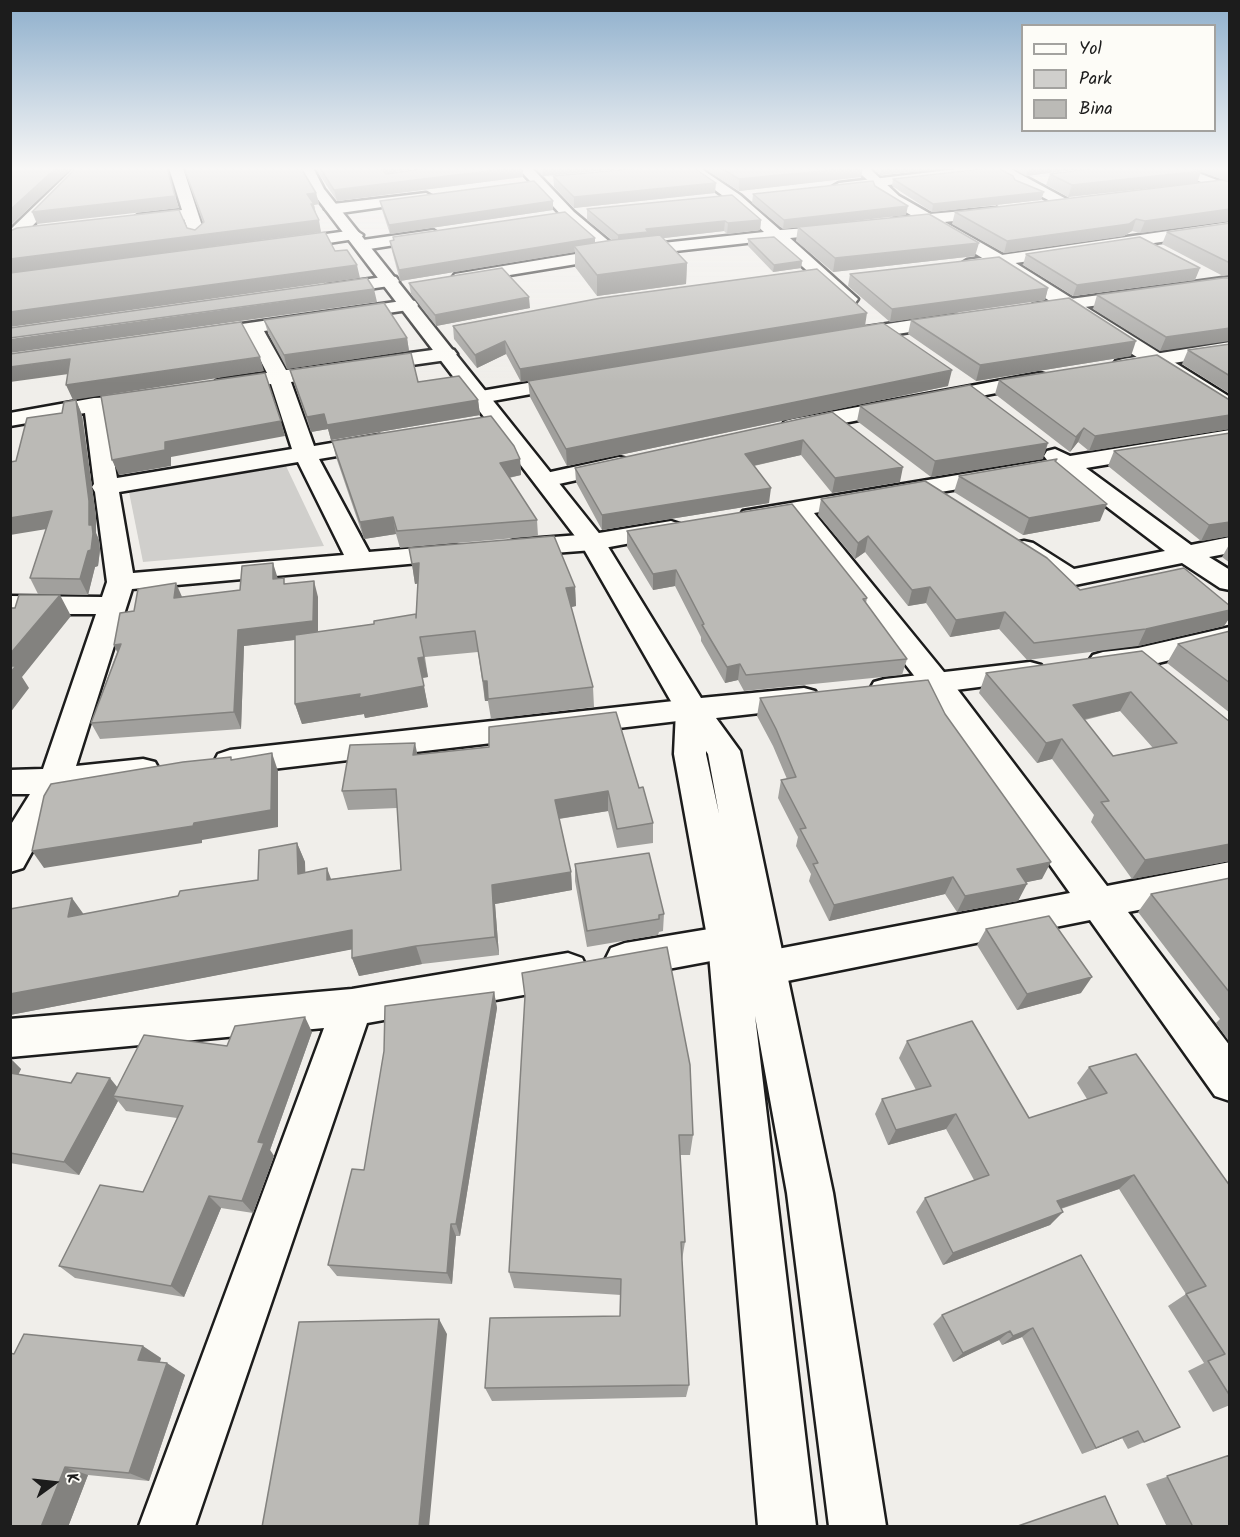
<!DOCTYPE html>
<html>
<head>
<meta charset="utf-8">
<style>
	body { margin:0 }
	#map { position:relative; width:1240px; height:1537px; overflow:hidden; background:#f0eeea; font-family:Kalam,sans-serif }
	canvas { display:block }
	.frame { position:absolute; inset:0; border:12px solid #1c1c1c; pointer-events:none }
	.legend { position:absolute; left:1021px; top:24px; width:195px; height:108px; box-sizing:border-box; background:#fdfcf7; border:2px solid #a3a29f; margin:0; padding:8px 10px; list-style:none; font-size:18px; color:#1c1c1c }
	.legend li { display:flex; align-items:center; gap:12px; height:30px }
	.legend b { width:30px; border:2px solid #a3a29f }
	.north { position:absolute; left:24px; top:1453px; width:60px; height:60px; -webkit-text-stroke:4px #fdfcf7; paint-order:stroke; rotate:75deg; font-size:16px; font-weight:700; line-height:24px; text-align:center; color:#1c1c1c }
	.north::after { content:''; display:block; margin:auto; width:21px; height:27px; background:#1c1c1c; clip-path:polygon(50% 0,100% 100%,50% 72%,0 100%) }
</style>
</head>
<body>
<div id="map">
<canvas width="1240" height="1537"></canvas>
<div class="frame"></div>
<ul class="legend">
<li><b style="height:8px;background:#fdfcf7"></b>Yol</li>
<li><b style="height:16px;background:#d0cfcc"></b>Park</li>
<li><b style="height:16px;background:#bbbab6"></b>Bina</li>
</ul>
<div class="north">K</div>
</div>
<script>
const c = document.querySelector('canvas').getContext('2d');
c.lineJoin = 'round';
function fill(path, color) { c.fillStyle = color; c.fill(path, 'evenodd'); }
const poly = rows => new Path2D(rows.map(r => 'M' + r).join(''));
function stroke(path, color, width, dash) { c.strokeStyle = color; c.lineWidth = width; c.lineCap = dash ? 'butt' : 'round'; c.setLineDash(dash || []); c.stroke(path); }
const green = poly([
	[286,466,324,546,143,562,129,492]
]);
const street = poly([
	[74,168,88,168,16,243,10,245,10,230,74,168],
	[169,168,183,168,205,235,203,238,191,238,184,219,138,225,130,220,138,215,182,210,169,168],
	[518,168,532,168,574,212,617,248,764,232,730,201,685,168,700,168,740,195,780,230,847,225,849,228,847,231,841,233,790,238,858,299,855,303,843,303,773,240,613,258,461,283,455,282,452,278,455,274,461,273,600,250,564,218,518,168],
	[966,168,1009,168,1105,220,1102,223,1092,223,995,172,839,191,832,187,839,183,966,168],
	[426,193,433,197,431,200,333,214,325,209,333,204,426,193],
	[997,208,1005,213,1002,216,896,227,888,222,896,217,997,208],
	[1230,222,1230,232,967,270,959,265,967,260,1230,222],
	[355,230,363,235,361,238,283,250,275,245,283,240,355,230],
	[433,230,441,235,439,238,363,250,355,245,363,240,433,230],
	[390,276,396,277,399,281,396,285,327,295,318,290,327,285,390,276],
	[1230,277,1230,287,1034,314,1025,309,1034,304,1230,277],
	[409,300,415,301,418,305,415,309,264,331,286,370,447,348,454,350,457,354,447,360,291,382,314,446,379,435,387,437,390,442,387,447,379,449,319,459,369,552,454,545,463,547,467,553,463,559,132,589,76,766,143,759,155,762,160,771,155,780,143,783,65,792,23,868,10,872,10,826,30,794,10,794,10,770,43,769,96,614,10,614,10,596,102,597,107,582,95,492,92,487,94,484,85,413,10,426,10,413,94,398,115,397,118,402,115,407,105,409,117,478,292,449,271,384,223,391,216,389,213,385,216,381,223,379,267,373,247,334,200,341,190,335,193,331,409,300],
	[298,462,344,555,133,573,119,492,298,462],
	[953,314,960,316,962,320,960,324,847,342,837,336,847,330,953,314],
	[1230,342,1230,354,1123,371,1116,369,1113,365,1116,361,1123,359,1230,342],
	[1040,373,1047,375,1050,379,1047,383,793,433,785,431,782,426,785,421,793,419,1040,373],
	[574,375,581,377,584,381,581,385,481,403,474,401,470,397,474,393,481,391,574,375],
	[1230,430,1230,444,1086,468,1191,545,1230,537,1230,553,1209,557,1230,570,1230,590,1220,588,1182,563,1070,586,1060,584,1015,555,1011,549,1015,543,1024,541,1033,543,1074,569,1165,551,1061,472,814,513,948,677,1107,886,1230,862,1230,892,1128,912,1230,1046,1230,1101,1215,1096,1090,920,767,985,753,980,747,968,753,956,767,951,1070,893,926,691,791,517,752,523,743,521,740,516,743,511,1047,460,1044,456,1047,451,1055,449,1070,456,1230,430],
	[619,457,627,459,631,464,627,469,545,487,537,485,533,480,537,475,619,457],
	[671,521,680,524,684,529,680,534,593,550,514,556,505,553,501,548,505,543,514,540,593,534,671,521],
	[692,699,703,702,708,710,703,718,230,774,218,770,214,762,218,754,230,750,692,699],
	[727,926,741,930,746,942,741,954,727,958,625,977,611,972,605,960,611,948,625,943,727,926],
	[568,953,582,958,588,970,582,982,568,987,367,1023,195,1526,139,1526,324,1028,10,1057,10,1019,352,989,568,953]
]);
const secondary = poly([
	[299,168,313,168,324,189,602,537,701,698,804,688,815,691,819,698,815,705,804,708,716,718,740,751,833,1193,886,1526,829,1526,787,1193,755,1016,816,1526,758,1526,708,942,674,754,676,710,581,544,313,193,299,168],
	[706,751,708,754,719,814,706,754,706,751],
	[854,168,869,168,899,196,1006,257,1230,397,1230,413,1222,412,994,265,889,202,875,192,872,184,854,168],
	[1167,168,1185,168,1230,185,1230,194,1167,168],
	[1230,627,1230,645,1138,668,1103,672,1093,669,1088,662,1093,655,1103,652,1138,648,1230,627],
	[1030,662,1041,665,1045,672,1041,679,885,699,874,696,870,689,874,682,885,679,1030,662]
]);
const wall = poly([
	[184,168,301,168,316,193,319,204,314,205,321,232,10,273,187,228,195,230,203,223],
	[315,168,417,168,387,173,431,168,523,168,523,177,337,201],
	[534,168,628,168,543,176],
	[703,168,863,168,861,177,739,191],
	[871,168,951,168,880,175],
	[1012,168,1087,168,1026,176],
	[1098,168,1230,168,1230,221,1140,233,1132,231,1124,236,1004,253,952,224,955,212,1227,181,1201,172,1197,183,1068,197,1046,185,1050,174],
	[553,176,715,193,574,208,554,187],
	[893,179,1015,180,1041,200,932,212,892,186],
	[875,186,906,215,783,229,752,203,753,194],
	[380,201,553,210,390,234,382,210],
	[587,209,761,220,760,230,727,234,724,231,663,238,687,263,686,284,597,296,575,267,575,252,400,281,392,251,390,241,595,238,595,243,612,240,587,220],
	[1230,223,1230,275,1223,276,1162,244,1167,232],
	[798,227,975,256,833,272,796,241],
	[748,239,802,261,801,268,773,272,748,246],
	[1026,254,1195,280,1073,296,1023,265],
	[850,274,1048,288,1045,300,890,322,848,286],
	[1230,278,1160,351,1093,309,1097,295],
	[409,283,530,308,436,326,411,294],
	[264,320,407,338,409,351,287,369,268,333],
	[911,320,1131,356,976,381,908,334],
	[453,326,865,326,521,382,506,354,477,368,454,339],
	[1230,344,1230,394,1182,364,1188,350],
	[290,370,418,382,478,400,480,415,331,440,328,429,311,432,294,384],
	[999,380,1230,399,1230,429,1089,451,1078,442,1070,452,995,394],
	[528,381,948,386,567,466,530,397],
	[76,400,82,415,96,516,96,533,99,540,100,550,98,566,95,567,88,595,38,594,30,578,46,529,16,461],
	[860,406,1043,459,931,477,857,421],
	[832,412,900,482,832,493,801,455,754,466,769,503,602,530,576,482,575,468],
	[1230,433,1230,536,1201,541,1108,466,1114,451],
	[332,441,520,459,521,475,509,478,537,520,538,536,400,548,396,534,364,539,336,457],
	[1057,459,1056,462,1100,521,1023,535,954,492,959,476],
	[821,499,1080,590,1230,606,1230,617,1224,626,1138,646,1027,660,999,629,950,637,926,603,908,606,865,552,855,559,818,515],
	[627,531,867,598,866,603,907,659,902,675,744,691,738,680,725,683,701,641,701,637,675,586,653,590,627,547],
	[1230,543,1230,563,1222,557],
	[412,564,575,587,576,606,571,607,593,687,594,707,491,719,488,701,485,701,478,652,425,657,428,677,422,678,428,707,365,718,364,714,302,724,295,704,295,640,244,646,241,729,100,739,91,723,117,652,114,645,134,611,182,597,240,590,278,578,286,584,318,597,318,632,416,618,418,583,415,584],
	[1230,631,1230,713,1167,663,1178,644],
	[1142,651,1230,722,1230,861,1132,879,1091,822,1094,815,1052,759,1037,763,979,693,986,673],
	[1120,711,1153,748,1113,756,1085,720],
	[760,698,945,714,1042,879,1026,882,1018,901,957,912,945,894,829,921,809,881,811,874,796,846,798,837,778,798,781,780,787,779,773,746,757,716],
	[417,754,639,788,653,823,653,843,617,848,608,811,559,819,571,872,572,890,495,904,499,955,422,964,359,976,352,958,352,949,10,1015,84,914,258,880,297,843,305,862,305,872,331,879,401,870,397,808,348,810,342,791],
	[575,864,664,914,663,931,659,932,658,935,587,947,575,881],
	[1230,878,1230,1043,1216,1023,1220,1019,1138,912,1151,894],
	[986,929,1081,993,1017,1010,977,945],
	[667,947,693,1135,690,1155,680,1155,685,1242,682,1260,689,1385,686,1397,492,1401,485,1388,620,1316,621,1295,514,1288,509,1272],
	[494,992,497,1008,460,1236,456,1236,452,1284,337,1276,328,1265,364,1170],
	[312,1032,270,1150,274,1156,253,1213,221,1208,184,1297,75,1278,59,1266,143,1192,177,1118,126,1111,118,1101,79,1175,10,1163,10,1058,21,1069,18,1074,71,1083,118,1087,227,1046],
	[907,1041,1029,1118,1087,1099,1077,1083,1089,1067,1230,1186,1230,1405,1213,1412,1188,1371,1204,1363,1168,1306,1186,1294,1119,1189,1061,1209,1050,1225,943,1265,916,1212,925,1198,974,1180,946,1129,888,1145,875,1114,882,1099,916,1090,899,1058],
	[1081,1255,1180,1427,1128,1449,1122,1438,1082,1454,1022,1337,1002,1345,999,1340,953,1362,933,1324,942,1315],
	[161,1358,160,1362,185,1375,149,1481,88,1475,68,1527,10,1527],
	[1230,1455,1230,1527,1167,1527,1146,1484]
]);
const shadedWall = poly([
	[56,168,72,168,10,226,10,210],
	[378,168,417,168,389,173,380,178],
	[512,168,523,168,523,177,337,201,334,190],
	[542,168,628,168,543,176],
	[850,168,863,168,861,177,739,191,739,179],
	[881,168,951,168,880,175],
	[1029,168,1087,168,1026,176],
	[1201,171,1197,183,1068,197,1072,185],
	[716,183,715,193,574,208,574,197],
	[1044,192,1041,200,932,212,933,204],
	[316,193,319,204,314,205,316,215,313,216,307,194],
	[175,196,179,208,37,224,32,212],
	[553,201,553,210,390,234,389,225],
	[908,206,906,215,783,229,784,220],
	[1230,209,1230,221,1140,233,1145,221],
	[1136,219,1132,231,1124,236,1004,253,1007,241],
	[319,220,321,232,10,273,10,259],
	[761,220,760,230,727,234,728,223],
	[725,221,724,231,648,240,618,246,618,235,646,229],
	[595,238,595,249,574,246,575,252,400,281,399,270],
	[979,243,975,256,833,272,835,258],
	[802,261,801,268,773,272,774,265],
	[687,263,686,284,597,296,597,275],
	[357,265,360,278,10,327,10,312],
	[1200,268,1195,280,1073,296,1077,285],
	[1048,288,1045,300,890,322,892,309],
	[374,289,377,302,10,353,10,339],
	[529,297,530,308,436,326,435,315],
	[867,313,865,326,521,382,520,369],
	[1230,328,1230,341,1160,351,1166,337],
	[407,338,409,351,287,369,284,355],
	[505,341,506,354,477,368,475,355],
	[1136,341,1131,356,976,381,980,365],
	[260,357,264,371,73,400,66,385],
	[70,359,76,373,10,382,10,367],
	[952,370,948,386,567,466,566,449],
	[76,400,82,415,96,516,96,533,99,540,100,550,98,566,95,567,88,595,80,579,88,551,89,525],
	[478,400,480,415,331,440,327,425],
	[324,414,328,429,311,432,307,417],
	[1230,415,1230,429,1089,451,1095,436],
	[281,421,285,436,171,457,171,466,119,475,112,460,165,442],
	[1084,428,1078,442,1070,452,1076,437],
	[803,440,801,455,743,468,745,454],
	[1048,443,1043,459,931,477,935,461],
	[520,459,521,475,502,479,500,463],
	[903,467,900,482,832,493,835,478],
	[771,488,769,503,602,530,602,515],
	[1107,504,1100,521,1023,535,1029,518],
	[52,511,59,527,10,535,10,518],
	[393,517,396,534,364,539,360,522],
	[1230,522,1230,536,1201,541,1209,525],
	[868,536,865,552,855,559,858,543],
	[273,563,278,579,273,579],
	[419,563,422,583,415,584,412,564],
	[676,570,675,586,653,590,653,574],
	[314,581,318,597,318,637,244,646,241,729,234,712,238,630],
	[176,583,183,599,174,598],
	[575,587,576,606,567,608,566,588],
	[930,587,926,603,908,606,912,590],
	[60,595,71,616,22,677,29,688,10,713,10,654],
	[1230,610,1230,617,1224,626,1138,646,1146,629],
	[1005,612,999,629,950,637,956,620],
	[121,644,122,661,114,645],
	[424,657,428,677,422,678,418,658],
	[740,664,738,680,725,683,727,667],
	[483,681,487,681,488,701,485,701],
	[424,686,428,707,365,718,364,714,302,724,295,704,360,694],
	[1131,692,1120,711,1063,724,1073,705],
	[1062,739,1052,759,1037,763,1046,743],
	[415,743,419,762,413,755],
	[272,753,278,771,278,827,202,840,202,843,44,868,32,851,194,823],
	[608,791,608,811,557,819,555,800],
	[297,843,305,862,306,892,298,874],
	[1230,844,1230,861,1132,879,1145,860],
	[1051,862,1042,879,1009,886,1017,869],
	[327,868,334,887,327,880],
	[571,872,572,890,495,904,499,955,495,937,492,885],
	[953,877,945,894,829,921,834,905],
	[1027,884,1018,901,957,912,965,896],
	[72,898,85,916,68,917],
	[352,930,359,948,10,1015,10,994],
	[416,946,422,964,359,976,352,958],
	[1092,977,1081,993,1017,1010,1027,994],
	[494,992,497,1008,460,1236,456,1224],
	[305,1017,312,1032,270,1150,274,1156,253,1213,242,1201,258,1142],
	[10,1058,21,1069,13,1086,10,1083],
	[110,1078,122,1093,113,1096,118,1101,79,1175,64,1162],
	[956,1114,946,1129,888,1145,896,1130],
	[1134,1175,1119,1189,1044,1214,1057,1201],
	[209,1196,221,1208,184,1297,171,1286],
	[1063,1212,1050,1225,943,1265,953,1253],
	[451,1224,456,1236,452,1284,447,1273],
	[439,1319,447,1334,429,1527,419,1527],
	[1033,1328,1022,1337,1002,1345,1013,1336],
	[1010,1331,999,1340,953,1362,963,1353],
	[143,1346,161,1358,157,1371,138,1360],
	[167,1363,185,1375,149,1481,129,1473],
	[1138,1431,1122,1438,1082,1454,1096,1448],
	[65,1467,88,1475,68,1527,41,1527]
]);
const building = poly([
	[10,168,56,168,10,210,10,168],
	[76,168,167,168,175,196,32,212,76,168],
	[184,168,301,168,316,193,307,194,314,204,311,204,319,220,10,259,10,231,17,228,179,210,187,228,195,230,204,222,184,168],
	[320,168,379,168,386,174,431,168,512,168,334,190,320,168],
	[644,168,694,168,716,183,574,197,553,176,644,168],
	[721,168,850,168,739,179,721,168],
	[991,168,998,168,1013,176,1015,180,1044,192,933,204,893,179,991,168],
	[1098,168,1191,168,1201,171,1072,185,1050,174,1098,168],
	[1222,180,1230,182,1230,209,1145,221,1136,219,1129,224,1007,241,955,212,1222,180],
	[534,181,553,201,389,225,380,201,534,181],
	[873,181,875,186,908,206,784,220,753,194,873,181],
	[732,195,761,220,728,223,725,221,646,229,648,232,618,235,587,209,732,195],
	[565,212,595,238,399,270,390,241,394,240,393,237,565,212],
	[929,214,979,243,835,258,798,227,929,214],
	[1230,223,1230,263,1167,232,1230,223],
	[325,232,335,251,347,250,357,265,10,312,10,273,325,232],
	[660,235,687,263,597,275,574,246,613,240,660,235],
	[774,237,802,261,774,265,748,239,774,237],
	[1140,237,1200,268,1077,285,1026,254,1140,237],
	[999,257,1048,288,892,309,850,274,999,257],
	[502,268,529,297,435,315,409,283,502,268],
	[817,269,867,313,520,369,505,341,475,355,453,326,601,298,817,269],
	[367,278,374,289,10,338,10,328,367,278],
	[1223,278,1230,278,1230,328,1166,337,1097,295,1223,278],
	[1069,298,1136,341,980,365,911,320,1069,298],
	[384,303,407,338,284,355,264,320,384,303],
	[241,322,260,357,66,385,70,359,10,367,10,354,241,322],
	[883,323,952,370,566,449,528,381,883,323],
	[1230,344,1230,376,1188,350,1230,344],
	[411,353,418,382,459,376,478,400,327,425,324,414,307,417,290,370,411,353],
	[1157,355,1228,399,1230,399,1230,415,1095,436,1084,428,1076,437,999,380,1157,355],
	[265,373,281,421,165,442,165,450,112,460,101,396,265,373],
	[970,385,1048,443,935,461,860,406,970,385],
	[76,400,89,501,89,525,92,525,93,534,91,550,88,551,80,579,30,578,52,511,10,518,10,462,16,461,27,418,62,413,64,402,76,400],
	[832,412,903,467,835,478,803,440,745,454,771,488,602,515,575,468,832,412],
	[491,416,514,446,520,459,500,463,537,520,397,531,393,517,360,522,332,441,491,416],
	[1230,433,1230,522,1209,525,1114,451,1230,433],
	[1057,459,1055,461,1107,504,1029,518,959,476,1057,459],
	[925,481,1047,558,1080,590,1184,568,1230,606,1230,610,1146,629,1034,643,1005,612,956,620,930,587,912,590,868,536,858,543,821,499,925,481],
	[792,504,867,598,863,599,907,659,746,675,740,664,727,667,702,625,704,624,676,570,653,574,627,531,792,504],
	[554,536,575,587,566,588,593,687,488,699,487,681,483,681,475,631,420,637,424,657,418,658,424,686,359,698,360,694,295,704,295,635,374,624,374,621,416,614,416,618,419,563,412,564,409,548,554,536],
	[273,563,273,579,284,578,284,584,314,581,313,621,238,630,234,712,91,723,121,644,114,645,120,613,134,611,138,589,176,583,174,598,240,590,242,566,273,563],
	[19,595,60,595,10,654,10,608,15,608,19,595],
	[1230,631,1230,683,1178,644,1230,631],
	[1142,651,1230,722,1230,844,1145,860,1101,802,1109,801,1062,739,1046,743,986,673,1142,651],
	[1131,692,1177,743,1113,756,1073,705,1131,692],
	[10,666,16,666,10,673,10,666],
	[928,680,945,714,1051,862,1017,869,1027,884,965,896,953,877,834,905,813,864,818,863,800,829,806,828,781,780,796,777,776,729,760,698,928,680],
	[616,712,639,788,643,787,653,823,617,829,608,791,555,800,571,872,492,885,495,937,416,946,352,958,352,930,10,994,10,909,72,898,68,917,178,896,180,891,258,880,259,850,297,843,298,874,327,868,327,880,401,870,396,789,342,791,350,745,415,743,413,755,489,747,489,727,616,712],
	[272,753,271,810,194,823,193,826,32,851,44,796,51,784,183,762,231,757,231,760,272,753],
	[649,853,664,914,659,915,659,919,587,931,575,864,649,853],
	[1230,878,1230,993,1151,894,1230,878],
	[1049,916,1092,977,1027,994,986,929,1049,916],
	[667,947,690,1065,693,1135,679,1135,685,1242,681,1242,689,1385,485,1388,490,1318,620,1316,621,1279,509,1272,525,996,522,973,667,947],
	[494,992,456,1224,451,1224,447,1273,328,1265,352,1169,364,1170,384,1051,385,1006,494,992],
	[305,1017,258,1142,264,1143,242,1201,209,1196,171,1286,59,1266,100,1185,143,1192,183,1106,113,1096,144,1035,227,1046,235,1026,305,1017],
	[972,1021,1029,1118,1107,1093,1089,1067,1136,1054,1230,1186,1230,1396,1208,1361,1225,1354,1186,1294,1206,1286,1134,1175,1057,1201,1063,1212,953,1253,925,1198,989,1175,956,1114,896,1130,882,1099,931,1086,907,1041,972,1021],
	[10,1073,71,1083,77,1073,110,1078,64,1162,10,1153,10,1073],
	[1081,1255,1180,1427,1144,1442,1138,1431,1096,1448,1033,1328,1013,1336,1010,1331,963,1353,942,1315,1081,1255],
	[439,1319,419,1527,262,1527,299,1322,439,1319],
	[24,1334,143,1346,138,1360,167,1363,129,1473,65,1467,41,1527,10,1527,10,1353,14,1354,24,1334],
	[1230,1455,1230,1527,1193,1527,1167,1476,1230,1455],
	[1105,1496,1119,1527,1015,1527,1105,1496]
]);
fill(green, '#d0cfcc');
stroke(street, '#1c1c1c', 5);
stroke(secondary, '#1c1c1c', 5);
fill(street, '#fdfcf7');
fill(secondary, '#fdfcf7');
fill(wall, '#a1a09d');
fill(shadedWall, '#83827f');
fill(building, '#bbbab6');
stroke(building, '#83827f', 1.5);
const sky = c.createLinearGradient(0, 0, 0, 383);
sky.addColorStop(0, '#8eafcc');
sky.addColorStop(0.44, '#f8f7f6');
sky.addColorStop(1, '#f8f7f600');
c.fillStyle = sky;
c.fillRect(0, 0, 1240, 383);
</script>
</body>
</html>
